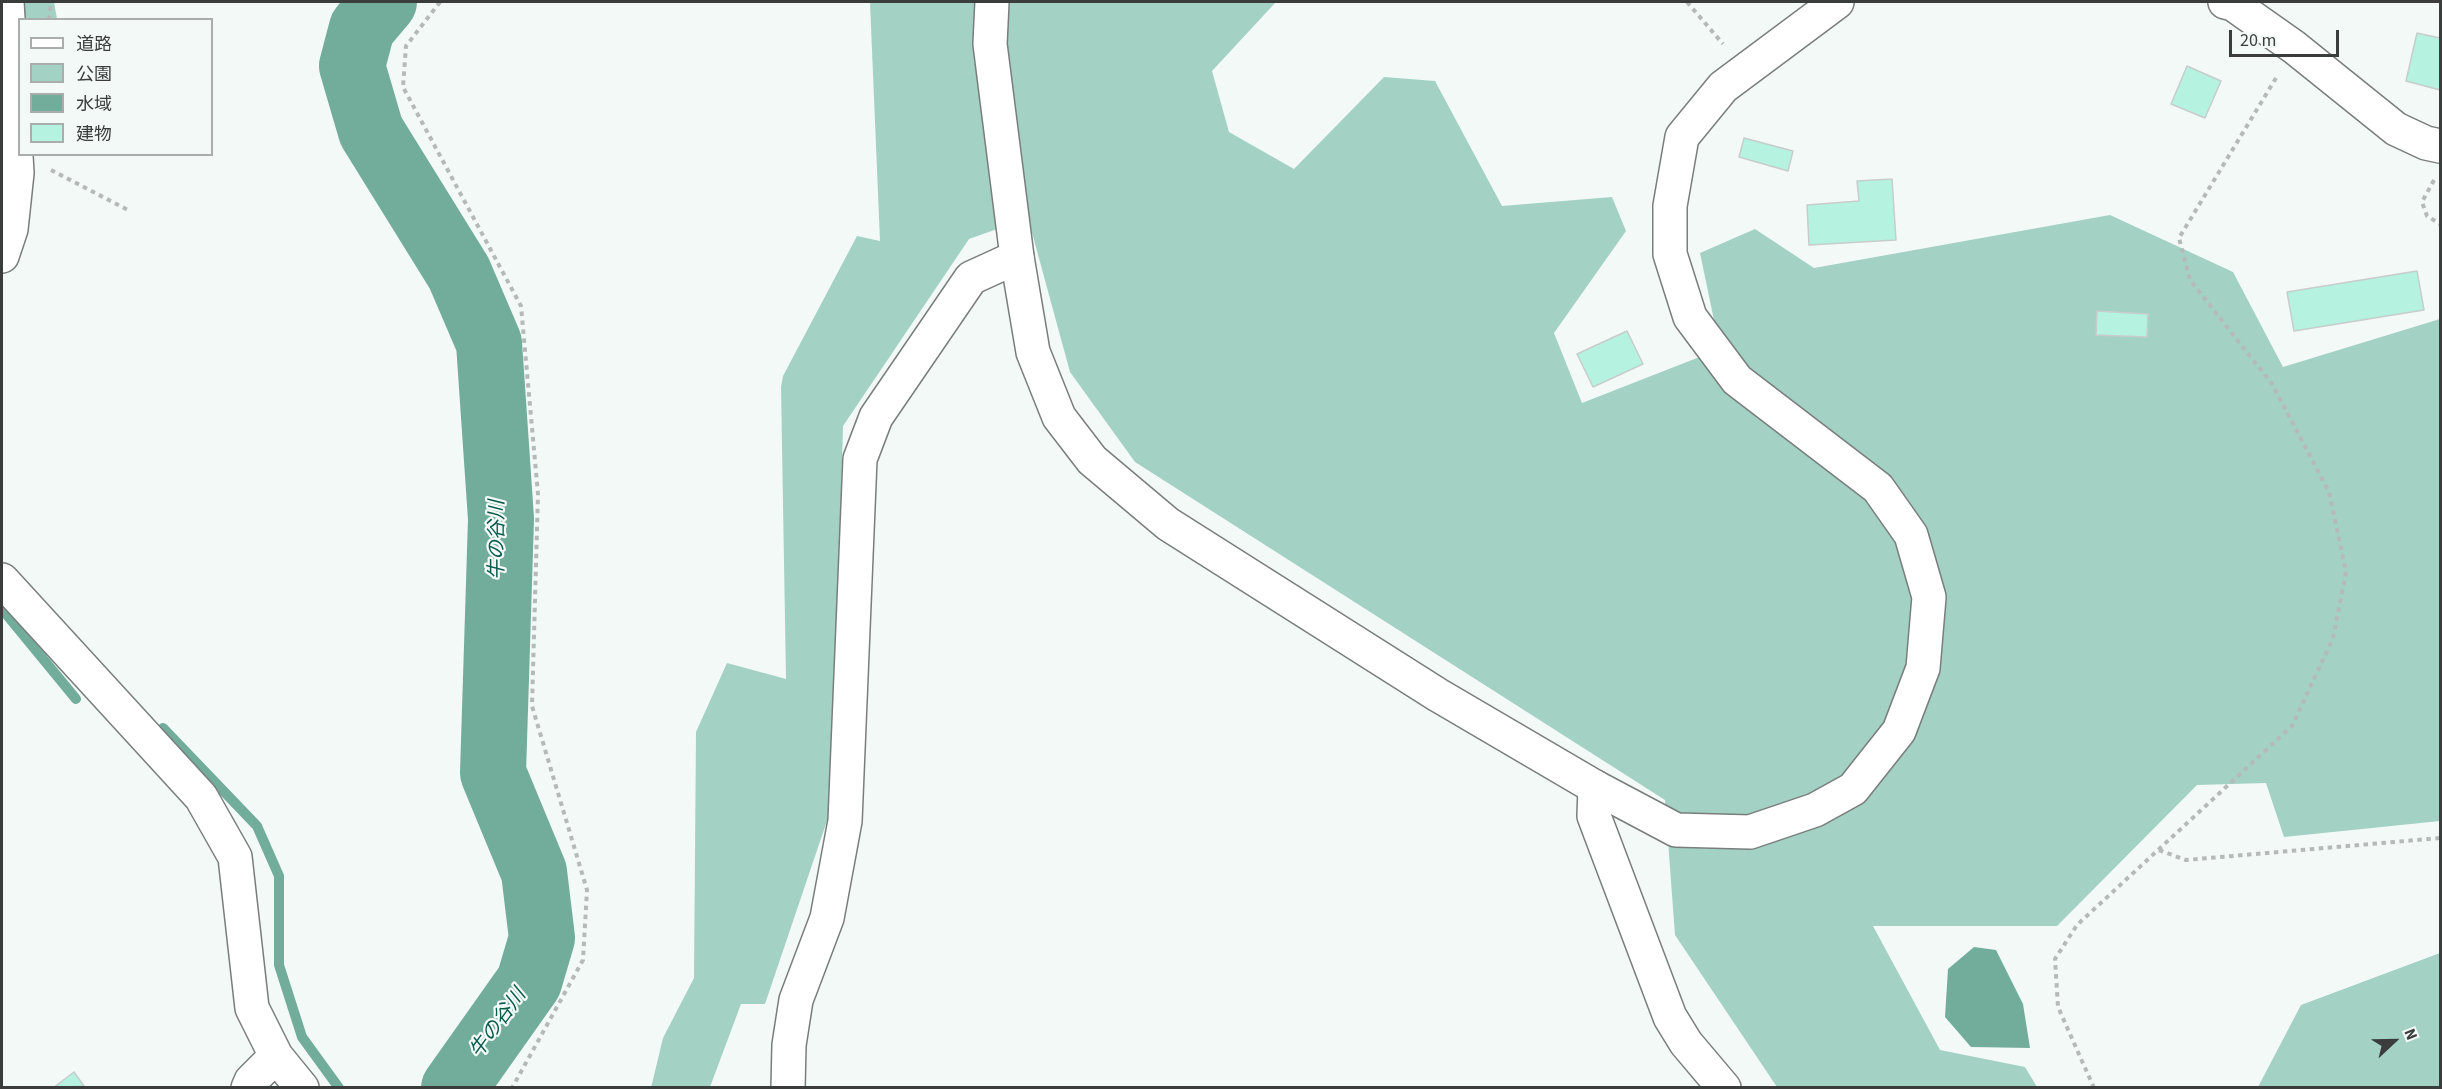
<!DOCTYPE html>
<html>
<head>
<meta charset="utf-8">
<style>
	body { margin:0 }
	#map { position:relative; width:2442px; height:1089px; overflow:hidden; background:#f3f9f7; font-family:"Source Sans 3","Noto Sans JP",sans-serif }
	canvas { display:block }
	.frame { position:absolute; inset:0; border:3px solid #3a3d3c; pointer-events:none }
	.legend { position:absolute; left:18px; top:18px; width:195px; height:138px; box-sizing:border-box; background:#f3f9f7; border:2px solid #a9aeac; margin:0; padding:8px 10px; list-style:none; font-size:18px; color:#3a3d3c }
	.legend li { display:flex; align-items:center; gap:12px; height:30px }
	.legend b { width:30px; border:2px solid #a9aeac }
	.north { position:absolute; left:2364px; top:1011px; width:60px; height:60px; -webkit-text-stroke:4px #f3f9f7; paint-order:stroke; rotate:68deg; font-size:16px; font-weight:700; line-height:24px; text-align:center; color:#3a3d3c }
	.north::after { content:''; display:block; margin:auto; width:21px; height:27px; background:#3a3d3c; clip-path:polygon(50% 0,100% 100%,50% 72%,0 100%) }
	.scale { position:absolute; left:2229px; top:30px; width:110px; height:27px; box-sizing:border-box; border:3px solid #3a3d3c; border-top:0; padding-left:8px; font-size:18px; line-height:21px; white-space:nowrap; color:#3a3d3c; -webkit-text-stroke:4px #f3f9f7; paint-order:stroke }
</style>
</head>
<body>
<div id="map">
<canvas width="2442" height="1089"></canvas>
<div class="frame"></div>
<ul class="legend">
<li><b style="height:8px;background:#fff"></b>道路</li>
<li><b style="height:16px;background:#a3d1c3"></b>公園</li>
<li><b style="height:16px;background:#72ad9c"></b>水域</li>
<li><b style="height:16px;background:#b5f2e0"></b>建物</li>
</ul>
<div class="north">N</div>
<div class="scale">20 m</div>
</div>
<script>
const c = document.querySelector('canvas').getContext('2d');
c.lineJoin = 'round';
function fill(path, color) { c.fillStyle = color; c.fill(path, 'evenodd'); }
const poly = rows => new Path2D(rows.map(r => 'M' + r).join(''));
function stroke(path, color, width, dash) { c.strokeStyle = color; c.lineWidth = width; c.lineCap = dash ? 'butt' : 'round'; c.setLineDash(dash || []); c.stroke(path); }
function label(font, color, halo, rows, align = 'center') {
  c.font = font + ' "Source Sans 3","Noto Sans JP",sans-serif'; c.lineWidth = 4.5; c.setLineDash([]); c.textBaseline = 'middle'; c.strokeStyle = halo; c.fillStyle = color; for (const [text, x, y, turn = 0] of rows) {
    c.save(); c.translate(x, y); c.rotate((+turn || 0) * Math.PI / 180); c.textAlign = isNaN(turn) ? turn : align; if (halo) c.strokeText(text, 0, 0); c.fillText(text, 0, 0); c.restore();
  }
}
const green = poly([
	[2,2,54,2,57,19,20,20],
	[870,2,1276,2,1212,71,1229,132,1294,169,1384,77,1435,81,1502,206,1612,197,1626,231,1554,333,1582,403,1720,349,1700,253,1755,229,1814,268,2110,215,2233,272,2283,367,2440,319,2440,821,2284,837,2266,783,2197,785,2057,926,1873,926,1940,1050,2025,1067,2037,1087,1777,1087,1675,935,1665,800,1135,462,1070,372,1028,218,969,239,843,426,833,803,765,1004,741,1004,710,1087,651,1088,663,1038,694,978,696,732,727,663,786,679,781,387,783,376,857,236,880,241],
	[2440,953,2440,1087,2258,1087,2301,1005]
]);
const water = poly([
	[1974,947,1996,950,2023,1004,2030,1048,1971,1047,1945,1017,1948,969]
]);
const stream = poly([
	[2,609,76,699],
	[163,728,257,826,279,876,279,965,302,1037,339,1088]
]);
const river = poly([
	[384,2,362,28,352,66,371,131,459,273,489,343,501,519,493,773,534,872,542,938,529,982,454,1088]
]);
const building = poly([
	[2417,33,2440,38,2440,90,2406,81,2417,33],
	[2187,66,2221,81,2205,118,2171,104,2187,66],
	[1744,138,1793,151,1788,171,1739,157,1744,138],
	[1892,179,1896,240,1809,245,1807,205,1859,201,1857,181,1892,179],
	[2417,271,2424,310,2294,331,2287,292,2417,271],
	[2097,311,2148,314,2147,337,2096,335,2097,311],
	[1627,331,1643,364,1593,387,1577,354,1627,331],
	[74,1072,84,1086,53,1088,74,1072]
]);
const path = poly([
	[440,2,406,46,403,87,521,306,538,494,532,706,587,890,583,960,512,1088],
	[1687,2,1723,44],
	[49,20,51,2],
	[51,170,128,210],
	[2434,180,2422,202,2427,216,2440,224],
	[2159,850,2186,860,2440,838],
	[2094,1088,2058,1007,2055,959,2077,925,2292,726,2333,638,2346,572,2329,492,2272,384,2190,280,2179,238,2276,78]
]);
const minor = poly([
	[2,256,11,229,17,173,7,2],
	[2,580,201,797,235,857,252,1008,276,1056,302,1088],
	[1595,787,1594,816,1670,1017,1686,1043,1724,1088],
	[248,1088,251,1081,276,1056],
	[788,1088,789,1045,796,1000,827,918,845,821,860,459,876,417,971,278,1017,257]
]);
const tertiary = poly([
	[992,2,990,44,1017,257,1033,352,1059,417,1092,460,1168,524,1438,695,1595,787,1676,830,1750,832,1815,810,1853,789,1899,731,1923,668,1929,597,1911,535,1878,488,1737,380,1690,317,1670,254,1670,206,1682,137,1723,87,1837,2],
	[2225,2,2233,4,2294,47,2396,129,2426,143,2440,146]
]);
const waterNames = [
	["牛の谷川",499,540,-90],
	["牛の谷川",499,1024,-54]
];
fill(green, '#a3d1c3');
fill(water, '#72ad9c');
stroke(stream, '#72ad9c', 10);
stroke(river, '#72ad9c', 66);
fill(building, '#b5f2e0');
stroke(building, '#c7cdcb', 1.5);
stroke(minor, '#797e7c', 36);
stroke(tertiary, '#797e7c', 36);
stroke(path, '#b5bab9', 4, [4.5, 4.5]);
stroke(minor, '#fff', 33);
stroke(tertiary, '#fff', 33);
label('italic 20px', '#075b4a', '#f3f9f7', waterNames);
</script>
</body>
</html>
